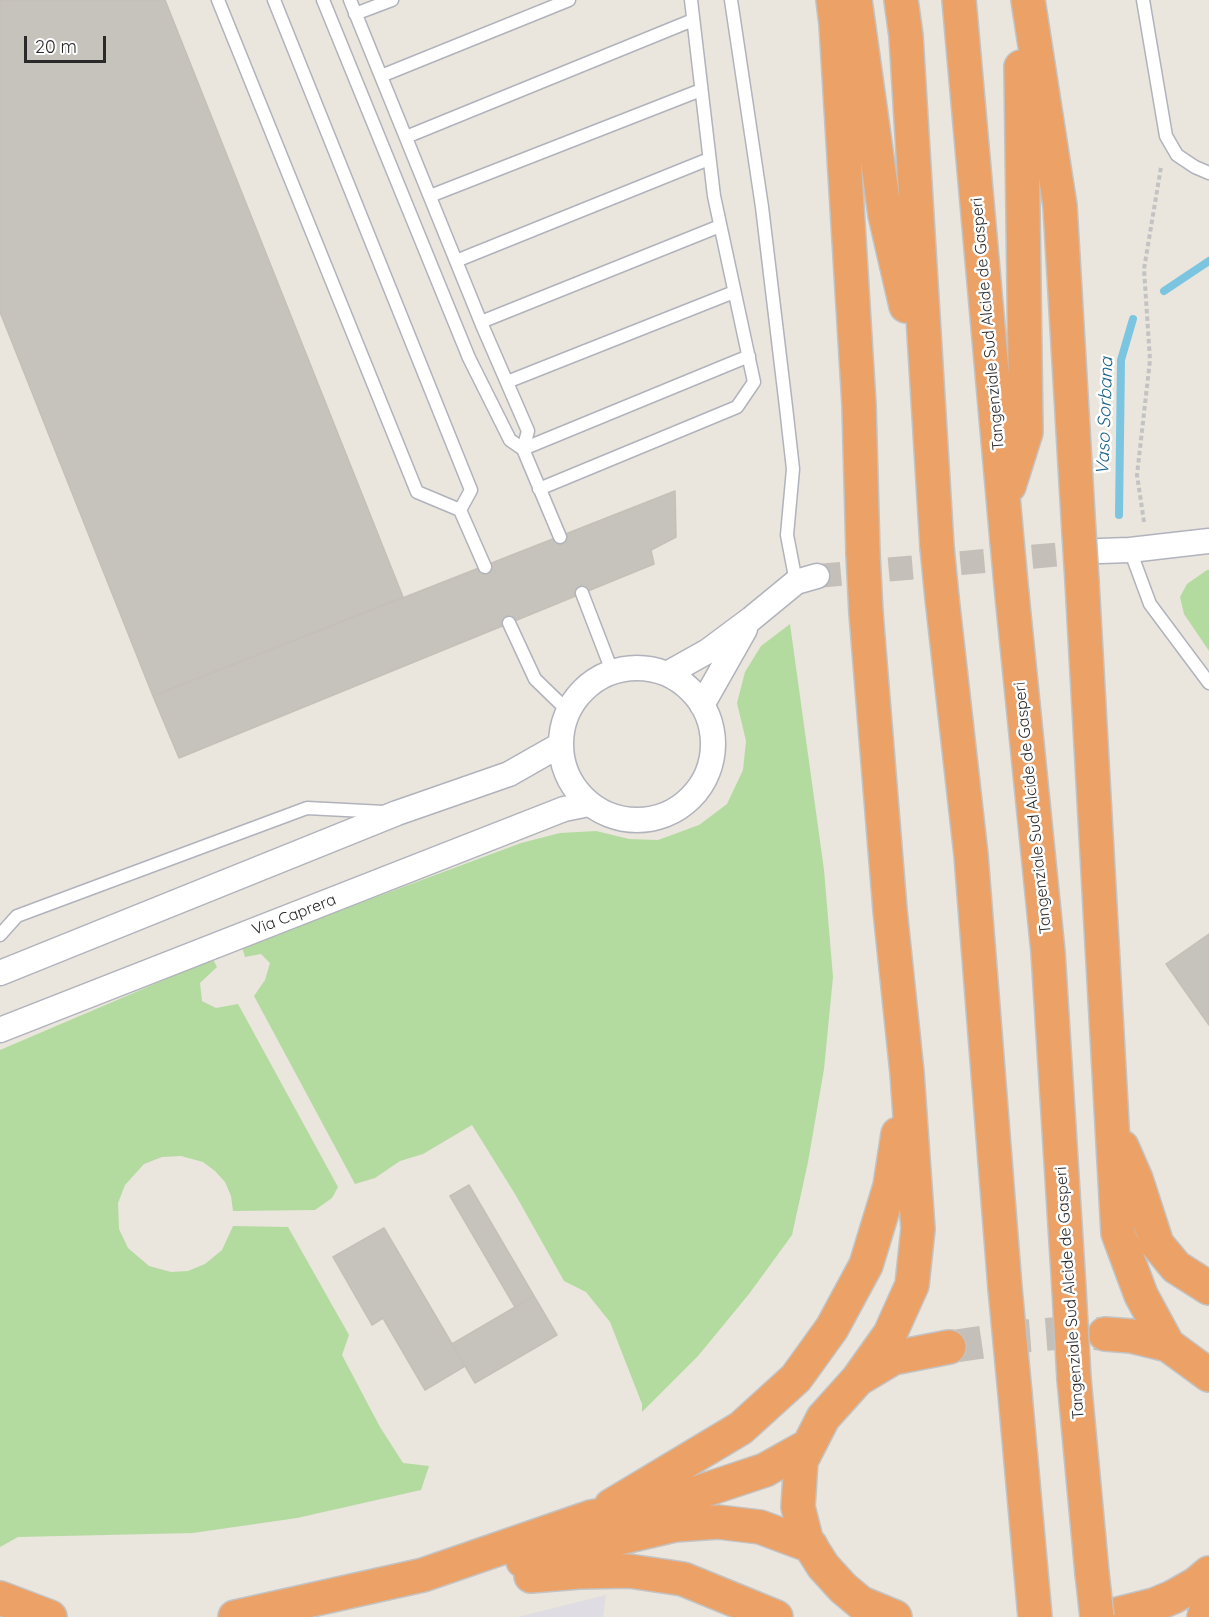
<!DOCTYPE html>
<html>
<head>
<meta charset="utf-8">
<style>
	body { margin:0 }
	#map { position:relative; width:1209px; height:1617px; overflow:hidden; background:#eae5dd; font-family:Quicksand,sans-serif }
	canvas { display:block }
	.scale { position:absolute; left:24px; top:36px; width:82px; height:27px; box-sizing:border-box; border:3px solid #2a2a2a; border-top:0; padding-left:8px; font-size:18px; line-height:21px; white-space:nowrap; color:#2a2a2a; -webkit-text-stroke:4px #fff; paint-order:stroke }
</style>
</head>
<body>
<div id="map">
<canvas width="1209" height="1617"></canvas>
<div class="scale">20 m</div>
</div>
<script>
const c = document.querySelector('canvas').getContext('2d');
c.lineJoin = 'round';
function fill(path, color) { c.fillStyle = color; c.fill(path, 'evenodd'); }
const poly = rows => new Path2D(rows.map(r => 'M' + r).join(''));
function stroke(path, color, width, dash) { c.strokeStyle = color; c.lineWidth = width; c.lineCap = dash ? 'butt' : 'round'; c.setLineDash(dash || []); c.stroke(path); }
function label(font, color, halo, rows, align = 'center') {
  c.font = font + ' Quicksand,sans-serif'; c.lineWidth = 5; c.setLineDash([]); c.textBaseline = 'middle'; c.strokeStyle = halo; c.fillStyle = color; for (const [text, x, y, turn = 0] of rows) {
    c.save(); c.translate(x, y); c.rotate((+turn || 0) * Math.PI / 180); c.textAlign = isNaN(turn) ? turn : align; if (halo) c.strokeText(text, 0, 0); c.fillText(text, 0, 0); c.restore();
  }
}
const industrial = poly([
	[606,1595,603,1617,518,1617]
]);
const green = poly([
	[1207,570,1209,570,1209,651,1184,614,1180,597,1187,584],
	[790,624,824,870,833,977,824,1069,808,1162,792,1235,749,1294,698,1356,642,1412,642,1404,610,1322,586,1292,564,1281,515,1194,472,1125,423,1154,400,1161,375,1178,355,1184,254,996,265,980,270,963,261,954,245,957,242,947,521,843,560,833,596,831,629,839,658,840,699,825,727,804,743,770,746,741,737,703,745,672,761,646],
	[213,959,217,967,200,983,202,1001,216,1008,238,1004,338,1187,332,1198,315,1210,233,1211,231,1196,225,1182,215,1171,203,1162,181,1156,162,1157,144,1164,125,1185,118,1203,119,1229,128,1248,149,1266,171,1272,188,1271,205,1264,222,1250,233,1226,288,1227,349,1335,342,1355,380,1427,403,1463,429,1466,421,1490,297,1518,193,1533,18,1537,0,1547,0,1050]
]);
const stream = poly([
	[1164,291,1209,261],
	[1119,515,1121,360,1133,319]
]);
const building = poly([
	[0,0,165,0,403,597,153,696,0,312,0,0],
	[675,491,676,537,651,550,654,564,179,758,153,696,675,491],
	[1209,934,1209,1025,1166,964,1209,934],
	[469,1185,534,1296,515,1307,450,1196,469,1185],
	[384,1228,465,1366,425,1390,383,1318,372,1325,333,1257,384,1228],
	[534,1296,557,1335,475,1383,452,1344,534,1296]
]);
const streetTunnel = poly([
	[817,576,1096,551]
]);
const highwayTunnel = poly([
	[949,1347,1025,1336,1078,1332,1100,1334]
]);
const path = poly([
	[1144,522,1137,475,1150,360,1144,269,1161,167]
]);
const lane = poly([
	[218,0,417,492,460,510,485,567],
	[274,0,471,490,460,510],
	[323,0,469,358,510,440,523,449,560,537],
	[350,0,482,325,528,431,523,449],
	[731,0,762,207,786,407,793,469,787,535,796,582],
	[1143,0,1166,136,1177,155,1195,167,1209,173],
	[355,14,392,0],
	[381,76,569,0],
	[406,137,693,20],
	[430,196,701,90],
	[456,261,709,159],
	[481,322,720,226],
	[507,382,734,292],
	[523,449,749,356],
	[539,489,737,407,754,382,714,196,691,0],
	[1130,550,1150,604,1209,683],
	[582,593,612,671],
	[509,623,535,679,568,711],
	[0,935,17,916,307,808,384,812]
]);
const street = poly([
	[1100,551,1130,550,1209,541],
	'561 744a76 76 0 1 1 152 0a76 76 0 1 1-152 0Z',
	[667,674,708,651,751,619,796,582,817,576],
	[702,705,745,629],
	[0,973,397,813,509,774,560,745],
	[0,1030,564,809,589,804]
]);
const highway = poly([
	[833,0,836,24,859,405,863,554],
	[855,0,885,215,906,306],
	[901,0,906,36,937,547],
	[959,0,1007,541],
	[1028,0,1060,206,1079,533],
	[1009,486,1026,432,1021,67],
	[1082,581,1118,1233,1141,1295,1168,1345],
	[1012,595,1048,952,1069,1289],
	[942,598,971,855,1005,1288],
	[1122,1147,1136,1179,1157,1244,1176,1267,1209,1288],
	[1105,1334,1131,1336,1168,1345,1209,1375],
	[858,1379,890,1334,912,1285,918,1229,907,1073,890,910,866,613],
	[1074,1379,1092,1573],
	[1015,1394,1035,1617],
	[611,1506,741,1428,796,1378,832,1328,866,1265,890,1186,898,1134],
	[523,1561,675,1525,718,1522,760,1527,811,1546],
	[531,1576,579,1572,629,1571,683,1579,776,1617],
	[0,1598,50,1617],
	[1118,1614,1154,1605,1173,1597,1196,1584,1209,1573],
	[235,1617,423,1575,591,1517,660,1505,765,1470,808,1446],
	[895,1617,861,1603,843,1588,823,1566,806,1539,798,1507,801,1461,823,1418,858,1379,893,1358,949,1347],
	[1204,1617,1209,1599]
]);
const highwayBridge = poly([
	[1079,533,1082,581],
	[1007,541,1012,595],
	[937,547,942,598],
	[863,554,866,613],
	[1005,1288,1015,1394],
	[1069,1289,1074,1379],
	[1092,1573,1097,1617]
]);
const streetNames = [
	["Tangenziale Sud Alcide de Gasperi",988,324,-95],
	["Tangenziale Sud Alcide de Gasperi",1033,808,-96],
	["Via Caprera",294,915,-21],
	["Tangenziale Sud Alcide de Gasperi",1070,1293,-94]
];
const waterNames = [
	["Vaso Sorbana",1105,416,-88]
];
fill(industrial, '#dfdde3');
fill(green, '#b3dba0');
stroke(stream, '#7bc5e1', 8);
fill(building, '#c6c3bc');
stroke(building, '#c5c0b7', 1.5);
stroke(streetTunnel, '#c4c0b9', 24, [24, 12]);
stroke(highwayTunnel, '#c4c0b9', 33, [33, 16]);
stroke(lane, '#b1b3bc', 15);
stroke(street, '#b1b3bc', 27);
stroke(highway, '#c3c3c3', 36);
stroke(path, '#c3c3c3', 4, [4.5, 3]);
stroke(lane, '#fff', 12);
stroke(street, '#fff', 24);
stroke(highway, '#eca166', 33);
stroke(highwayBridge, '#c3c3c3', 36, []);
stroke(highwayBridge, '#eca166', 33);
label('16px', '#2a2a2a', '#fff', streetNames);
label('italic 18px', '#1c658c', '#fff', waterNames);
</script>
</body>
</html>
